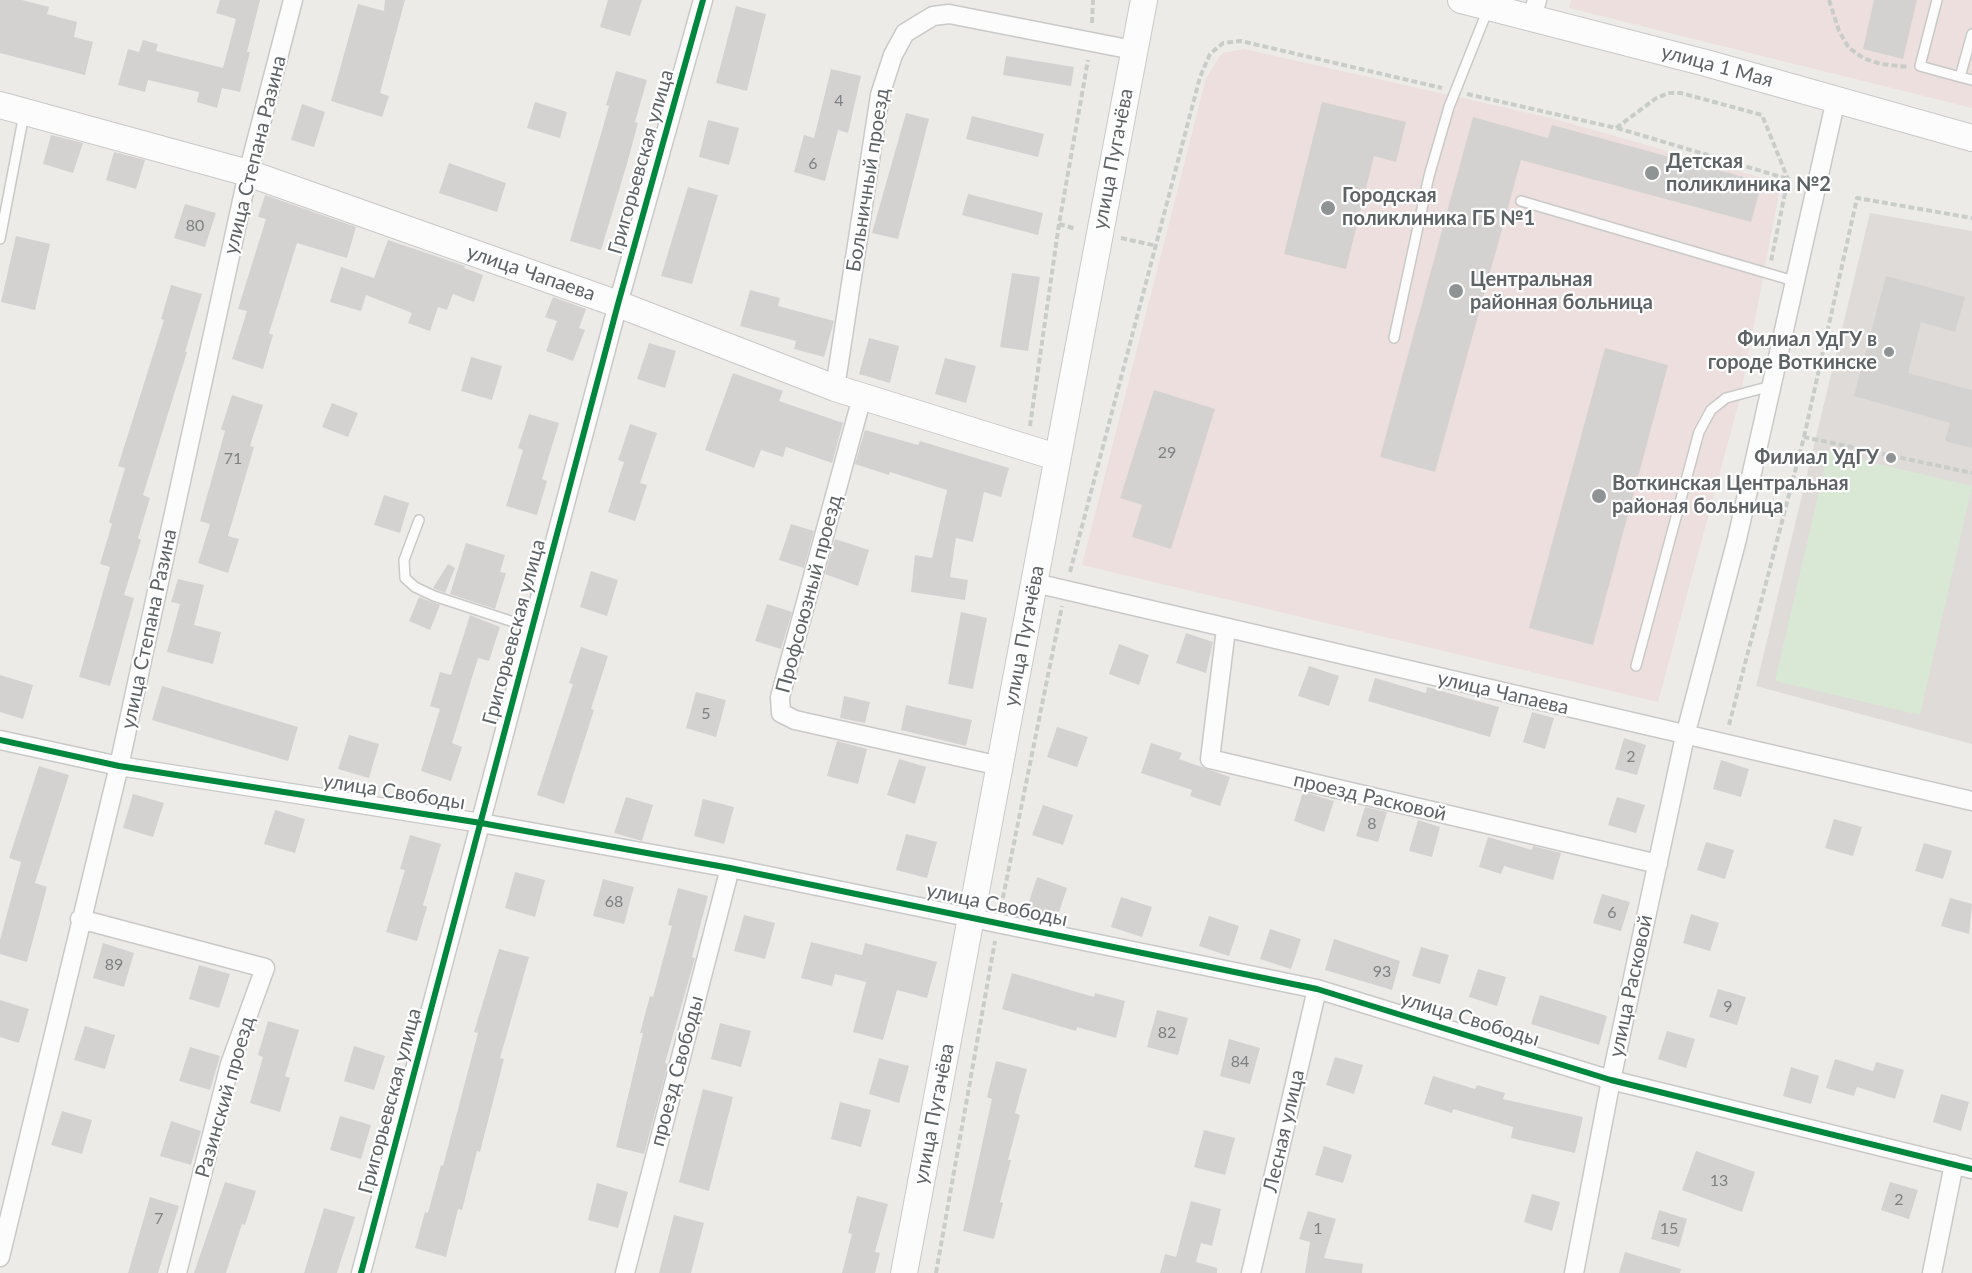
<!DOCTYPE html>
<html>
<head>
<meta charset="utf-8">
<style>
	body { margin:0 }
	canvas { display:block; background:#edebe8 }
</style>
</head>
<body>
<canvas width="1972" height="1273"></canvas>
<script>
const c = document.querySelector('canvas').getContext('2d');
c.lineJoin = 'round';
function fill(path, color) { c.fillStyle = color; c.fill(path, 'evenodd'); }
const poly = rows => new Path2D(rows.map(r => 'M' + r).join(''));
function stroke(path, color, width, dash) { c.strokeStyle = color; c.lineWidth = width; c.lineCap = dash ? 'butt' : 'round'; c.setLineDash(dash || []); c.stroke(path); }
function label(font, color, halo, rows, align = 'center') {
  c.font = font + ' Lato,sans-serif'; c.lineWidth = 4.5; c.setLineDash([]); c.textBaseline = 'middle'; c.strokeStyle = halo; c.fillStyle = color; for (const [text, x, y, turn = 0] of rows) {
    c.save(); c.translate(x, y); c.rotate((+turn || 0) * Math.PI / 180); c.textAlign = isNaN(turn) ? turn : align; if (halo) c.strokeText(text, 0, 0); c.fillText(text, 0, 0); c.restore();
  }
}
const education = poly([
	[1870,213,1972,231,1972,744,1756,686]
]);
const medical = poly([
	[1571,0,1972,0,1972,108,1569,8],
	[1244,49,1551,118,1781,183,1740,398,1658,702,1082,565,1206,78,1222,53]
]);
const green = poly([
	[1828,452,1972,486,1920,715,1775,681]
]);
const building = poly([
	[0,0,22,0,49,7,47,14,77,22,74,37,93,42,85,75,0,53],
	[220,0,260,0,247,52,250,52,240,92,222,88,217,108,197,102,199,92,148,80,145,92,118,85,128,49,139,52,143,40,158,44,156,51,223,68,236,19,216,13],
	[385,0,405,0,380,93,389,96,382,117,331,101,358,4,384,11],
	[608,0,642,0,630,36,600,27],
	[1874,0,1917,0,1903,59,1863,49],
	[736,6,766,14,747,91,716,83],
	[1006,56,1074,67,1071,86,1003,75],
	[831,69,861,76,848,133,838,130,825,181,794,172,804,135,814,138],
	[616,71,647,80,635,122,638,123,626,167,601,250,570,241,609,106,606,105],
	[535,102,567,112,560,138,527,128],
	[1322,102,1406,122,1396,162,1374,156,1346,269,1284,254],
	[302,104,325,112,314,147,291,140],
	[906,113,929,119,898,239,872,233],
	[972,116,1044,134,1038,157,966,139],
	[1473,117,1548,138,1552,125,1762,182,1751,222,1521,160,1435,472,1380,457],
	[708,120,739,128,729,165,699,157],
	[51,135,83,143,73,173,43,164],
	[114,152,145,160,136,189,106,180],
	[449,163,506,183,497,212,439,193],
	[688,187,718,195,692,284,661,276],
	[968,194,1043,213,1038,235,962,215],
	[265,195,356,227,347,258,297,243,269,333,273,335,263,369,232,359,247,311,238,309,266,219,258,217],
	[185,204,216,213,205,247,174,238],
	[16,236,50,244,35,310,1,302],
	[388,240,465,266,464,268,483,275,474,302,453,294,447,310,438,307,430,331,408,323,412,313,366,295,361,311,330,302,341,267,374,278],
	[1012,273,1040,277,1028,351,1000,347],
	[1886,276,1965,297,1955,332,1921,322,1908,373,1972,390,1972,448,1945,441,1950,423,1854,396],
	[171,285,202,294,185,352,187,352,143,495,150,498,138,538,141,540,124,595,134,598,110,686,79,677,110,567,100,564,112,524,109,522,125,468,118,466,164,320,161,319],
	[750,290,780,298,778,306,834,321,824,357,794,349,796,341,740,326],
	[553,297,586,309,579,328,585,330,573,361,546,351,557,321,545,317],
	[869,338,899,346,890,383,859,374],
	[649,343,676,351,665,388,637,379],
	[1605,348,1668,365,1593,645,1529,628],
	[471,357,502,366,492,400,461,391],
	[945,358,976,366,966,403,935,394],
	[733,373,783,391,779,401,843,423,832,463,786,447,783,457,761,450,754,468,705,450],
	[1154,390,1215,409,1171,549,1132,537,1142,505,1120,498],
	[232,395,263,405,250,446,254,447,228,536,239,539,228,573,198,563,210,524,200,521,225,431,221,429],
	[332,403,358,413,348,437,322,427],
	[529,414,559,423,542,479,547,481,537,515,506,506,523,450,518,448],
	[630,424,657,433,640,483,647,485,635,521,608,512,624,462,618,460],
	[865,430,918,445,920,441,1009,468,1001,497,984,492,973,542,956,538,950,577,968,580,965,600,911,592,915,555,932,558,947,490,890,472,889,475,855,464],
	[384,495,409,503,400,533,374,525],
	[791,524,814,531,804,568,779,560],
	[835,539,869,550,858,586,825,574],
	[466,543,505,555,500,572,506,573,495,609,450,594],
	[448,564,455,568,445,593,433,588],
	[591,571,618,580,607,616,580,607],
	[178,579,204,585,194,625,221,632,213,664,167,652,180,604,171,602],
	[419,597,440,605,430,630,409,621],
	[767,604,792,612,781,649,755,641],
	[961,612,987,618,973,689,948,684],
	[470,615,500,627,489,661,478,658,452,743,462,747,451,781,421,771,440,709,430,706,440,672,451,675],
	[1186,633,1213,642,1206,673,1176,663],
	[1119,644,1149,655,1139,685,1109,674],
	[581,647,608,656,591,709,594,710,564,804,537,795,573,684,569,683],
	[1309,666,1339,676,1329,706,1298,696],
	[0,675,33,685,23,719,0,712],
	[1375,678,1426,693,1427,687,1499,707,1490,737,1368,701],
	[162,686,298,727,288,761,152,720],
	[696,692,726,700,716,737,686,728],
	[844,696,870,702,865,723,840,718],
	[906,705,972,720,966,746,901,730],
	[1532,712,1554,718,1545,749,1523,742],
	[1057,727,1088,737,1077,767,1047,757],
	[349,735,379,744,369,778,338,769],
	[1624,738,1646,745,1637,775,1615,769],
	[837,741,867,749,858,784,827,776],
	[1151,743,1182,753,1179,759,1230,777,1220,806,1190,796,1192,790,1141,773],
	[899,759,926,767,915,804,887,795],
	[1721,760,1749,769,1741,797,1713,789],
	[39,766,69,775,35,883,47,887,27,962,0,954,0,940,21,862,9,858],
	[1303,792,1334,801,1324,832,1294,821],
	[133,794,164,803,153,837,123,828],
	[626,797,653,805,642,841,614,833],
	[1617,797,1645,805,1636,833,1608,825],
	[703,799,734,807,724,844,694,836],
	[1043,805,1073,815,1063,845,1032,835],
	[1365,807,1387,812,1378,842,1356,836],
	[275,810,305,819,295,853,264,844],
	[1834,819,1862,827,1853,856,1825,848],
	[1418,820,1440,827,1432,857,1409,851],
	[906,834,937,842,927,878,896,870],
	[410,835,441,844,423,905,427,907,417,941,386,932,405,870,400,869],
	[1488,837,1532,850,1533,846,1561,853,1553,880,1504,866,1501,874,1479,867],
	[1706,842,1734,850,1725,879,1697,870],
	[1924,843,1952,851,1943,879,1915,871],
	[515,872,545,880,535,917,505,908],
	[1037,877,1067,888,1057,918,1027,908],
	[603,879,634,887,624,924,593,916],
	[678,888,708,896,692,957,695,958,665,1063,668,1064,644,1154,616,1147,643,1033,640,1033,650,996,653,997,672,926,668,925],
	[1602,894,1630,902,1621,931,1593,923],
	[1121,897,1152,907,1142,937,1111,927],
	[1950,898,1972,904,1969,934,1941,926],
	[1691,914,1719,923,1710,951,1683,943],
	[744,915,775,923,765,959,734,951],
	[1209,916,1239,926,1229,956,1199,946],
	[1270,929,1301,939,1291,969,1260,959],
	[1334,939,1400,961,1392,990,1325,970],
	[811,942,862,955,865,943,937,962,927,998,897,990,883,1040,853,1032,866,982,835,974,832,986,801,978],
	[103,943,134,953,124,987,93,978],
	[1421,947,1449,955,1440,984,1412,976],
	[499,949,529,957,500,1058,504,1059,480,1152,477,1151,462,1210,458,1209,446,1257,415,1248,425,1212,428,1213,441,1165,443,1166,478,1033,474,1032],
	[199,965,230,974,219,1008,189,999],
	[1478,969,1506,977,1497,1006,1469,997],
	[1012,973,1094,997,1095,993,1125,1001,1116,1038,1077,1027,1076,1031,1002,1009],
	[1718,989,1746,997,1737,1025,1709,1017],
	[1540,995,1607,1016,1599,1045,1531,1024],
	[0,1000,29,1009,19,1043,0,1037],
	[1157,1010,1188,1018,1178,1055,1147,1047],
	[268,1021,299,1030,285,1076,290,1078,280,1112,250,1103,263,1057,258,1055],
	[720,1023,751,1031,741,1067,711,1059],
	[85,1026,115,1035,105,1069,74,1060],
	[1667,1031,1695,1039,1686,1068,1658,1059],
	[1229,1039,1260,1048,1250,1084,1220,1076],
	[354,1046,385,1056,374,1090,344,1081],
	[190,1047,220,1056,210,1090,179,1081],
	[1335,1057,1363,1065,1354,1094,1326,1085],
	[879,1058,909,1066,899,1103,869,1094],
	[1835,1059,1873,1071,1876,1062,1904,1070,1895,1099,1857,1087,1854,1096,1826,1088],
	[996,1061,1027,1069,1015,1113,1020,1115,1008,1160,1011,1160,1000,1202,1003,1203,994,1239,963,1231,992,1099,987,1097],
	[1791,1067,1819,1076,1811,1104,1783,1096],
	[1433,1076,1475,1089,1477,1085,1505,1093,1503,1099,1583,1117,1575,1153,1511,1138,1513,1127,1453,1109,1452,1113,1424,1104],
	[703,1089,733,1097,709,1191,679,1182],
	[1941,1094,1969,1102,1961,1131,1933,1122],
	[840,1102,871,1110,861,1147,831,1139],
	[62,1111,92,1120,82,1154,51,1145],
	[340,1116,371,1125,361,1159,330,1150],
	[171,1121,201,1131,191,1165,160,1156],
	[1204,1130,1235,1138,1225,1175,1194,1167],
	[1324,1146,1352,1155,1343,1183,1315,1175],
	[1696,1151,1755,1172,1742,1212,1682,1190],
	[225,1182,256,1191,245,1225,242,1224,226,1273,194,1273],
	[1890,1182,1918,1190,1909,1219,1881,1210],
	[597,1183,628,1192,618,1228,588,1220],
	[1532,1194,1560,1202,1552,1231,1524,1222],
	[857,1196,888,1204,875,1252,880,1253,875,1273,842,1273,852,1234,848,1233],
	[150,1197,179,1206,158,1273,128,1273],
	[1191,1201,1221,1209,1212,1246,1201,1243,1196,1262,1217,1268,1217,1273,1160,1273,1165,1254,1176,1257],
	[324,1208,355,1217,344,1251,337,1273,304,1273],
	[1659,1210,1687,1219,1679,1247,1651,1239],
	[1308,1211,1336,1219,1324,1258,1363,1264,1362,1273,1305,1273,1310,1242,1299,1239],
	[674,1215,704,1223,691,1273,659,1273],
	[1625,1252,1681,1269,1680,1273,1619,1273]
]);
const path = poly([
	[1829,0,1839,31,1849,48,1863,58,1881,64,1908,67],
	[1092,23,1093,0],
	[1467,94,1616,128,1655,99,1668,93,1681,93,1762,115,1788,179,1771,261],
	[1617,128,1788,179],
	[1059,224,1076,229],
	[1121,238,1157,246],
	[1030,426,1059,224,1088,60],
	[1804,437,1857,198,1972,218],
	[1070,572,1200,77,1210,54,1223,43,1241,41,1442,88],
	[1729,725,1804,437,1972,473],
	[1001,907,1062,606],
	[936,1273,995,941]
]);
const lane = poly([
	[1937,0,1920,66,1960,77],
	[1972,34,1960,77,1972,80],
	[1521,201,1794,281],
	[0,239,24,114],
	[1394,338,1429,176,1449,107,1488,9],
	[419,520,404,560,405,578,415,587,434,596,532,628],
	[1636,666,1699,432,1711,410,1726,398,1771,386]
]);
const street = poly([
	[1532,18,1537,0],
	[835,388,880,95,893,55,905,33,933,16,949,14,1133,50],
	[862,397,780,697,781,713,795,720,1000,766],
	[1035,583,1972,801],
	[1226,629,1210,759,1658,864],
	[0,740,119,766,481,823,730,868,1317,989,1611,1080,1972,1169],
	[80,919,265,968,230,1064,177,1273],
	[0,1257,119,766,248,173,293,0],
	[361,1273,618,304,703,0],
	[625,1273,730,868],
	[1251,1273,1317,989],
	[1574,1273,1611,1080,1685,736,1737,539,1836,99],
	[1932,1273,1954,1164]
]);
const secondary = poly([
	[1461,0,1706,63,1972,138],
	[0,105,248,173,618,304,835,388,1056,457],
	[904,1273,1144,0]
]);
const cycleway = poly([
	[0,740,119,766,481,823,730,868,1317,989,1611,1080,1972,1169],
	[361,1273,618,304,703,0]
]);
const markers = [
	[1652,173,8,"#909394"],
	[1328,208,8,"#909394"],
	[1456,291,8,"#909394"],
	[1889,352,6,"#909394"],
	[1891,458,6,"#909394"],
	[1599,496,8,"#909394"]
];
const numberNames = [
	["4",839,101],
	["6",813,164],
	["80",195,226],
	["29",1167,453],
	["71",233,459],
	["5",706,714],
	["2",1631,757],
	["8",1372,824],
	["68",614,902],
	["6",1612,913],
	["89",114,965],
	["93",1382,972],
	["9",1728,1007],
	["82",1167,1033],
	["84",1240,1062],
	["13",1719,1181],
	["2",1899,1200],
	["7",159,1219],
	["1",1318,1229],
	["15",1669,1229]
];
const streetNames = [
	["улица 1 Мая",1717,66,15],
	["улица Степана Разина",255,155,-76],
	["улица Пугачёва",1113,159,-79],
	["Григорьевская улица",641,162,-74],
	["Больничный проезд",868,180,-81],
	["улица Чапаева",531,273,19],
	["Профсоюзный проезд",809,594,-75],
	["улица Степана Разина",149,629,-78],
	["Григорьевская улица",514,632,-75],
	["улица Пугачёва",1024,636,-79],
	["улица Чапаева",1503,693,13],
	["улица Свободы",394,792,9],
	["проезд Расковой",1370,797,13],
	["улица Свободы",997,905,12],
	["улица Расковой",1631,986,-78],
	["улица Свободы",1470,1019,17],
	["проезд Свободы",677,1071,-75],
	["Разинский проезд",225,1097,-74],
	["Григорьевская улица",390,1101,-75],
	["улица Пугачёва",934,1114,-79],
	["Лесная улица",1284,1131,-77]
];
const poiNames = [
	["Детская",1666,162],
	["поликлиника №2",1666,185],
	["Городская",1342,196],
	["поликлиника ГБ №1",1342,219],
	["Центральная",1470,280],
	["районная больница",1470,303],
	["Филиал УдГУ в",1877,340,"right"],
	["городе Воткинске",1877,363,"right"],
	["Филиал УдГУ",1879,458,"right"],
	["Воткинская Центральная",1612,484],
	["районая больница",1612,507]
];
fill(education, '#dfdbd8');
fill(medical, '#ecdfde');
fill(green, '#d9e8d4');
fill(building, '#d4d2d1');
stroke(lane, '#c9c9c8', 12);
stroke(street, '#c9c9c8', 21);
stroke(secondary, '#c7c8c7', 28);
stroke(path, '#c8cdca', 4, [6, 3]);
stroke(lane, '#fcfcfc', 9);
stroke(street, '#fcfcfc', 18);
stroke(secondary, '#fcfcfc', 26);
stroke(cycleway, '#00873e', 6);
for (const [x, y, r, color] of markers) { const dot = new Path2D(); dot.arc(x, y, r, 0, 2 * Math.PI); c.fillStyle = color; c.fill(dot); stroke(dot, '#fff', 2); }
label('16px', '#7d8082', null, numberNames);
label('20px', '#5e6366', '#fff', streetNames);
label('bold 20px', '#5e6366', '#fff', poiNames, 'left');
</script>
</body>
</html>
